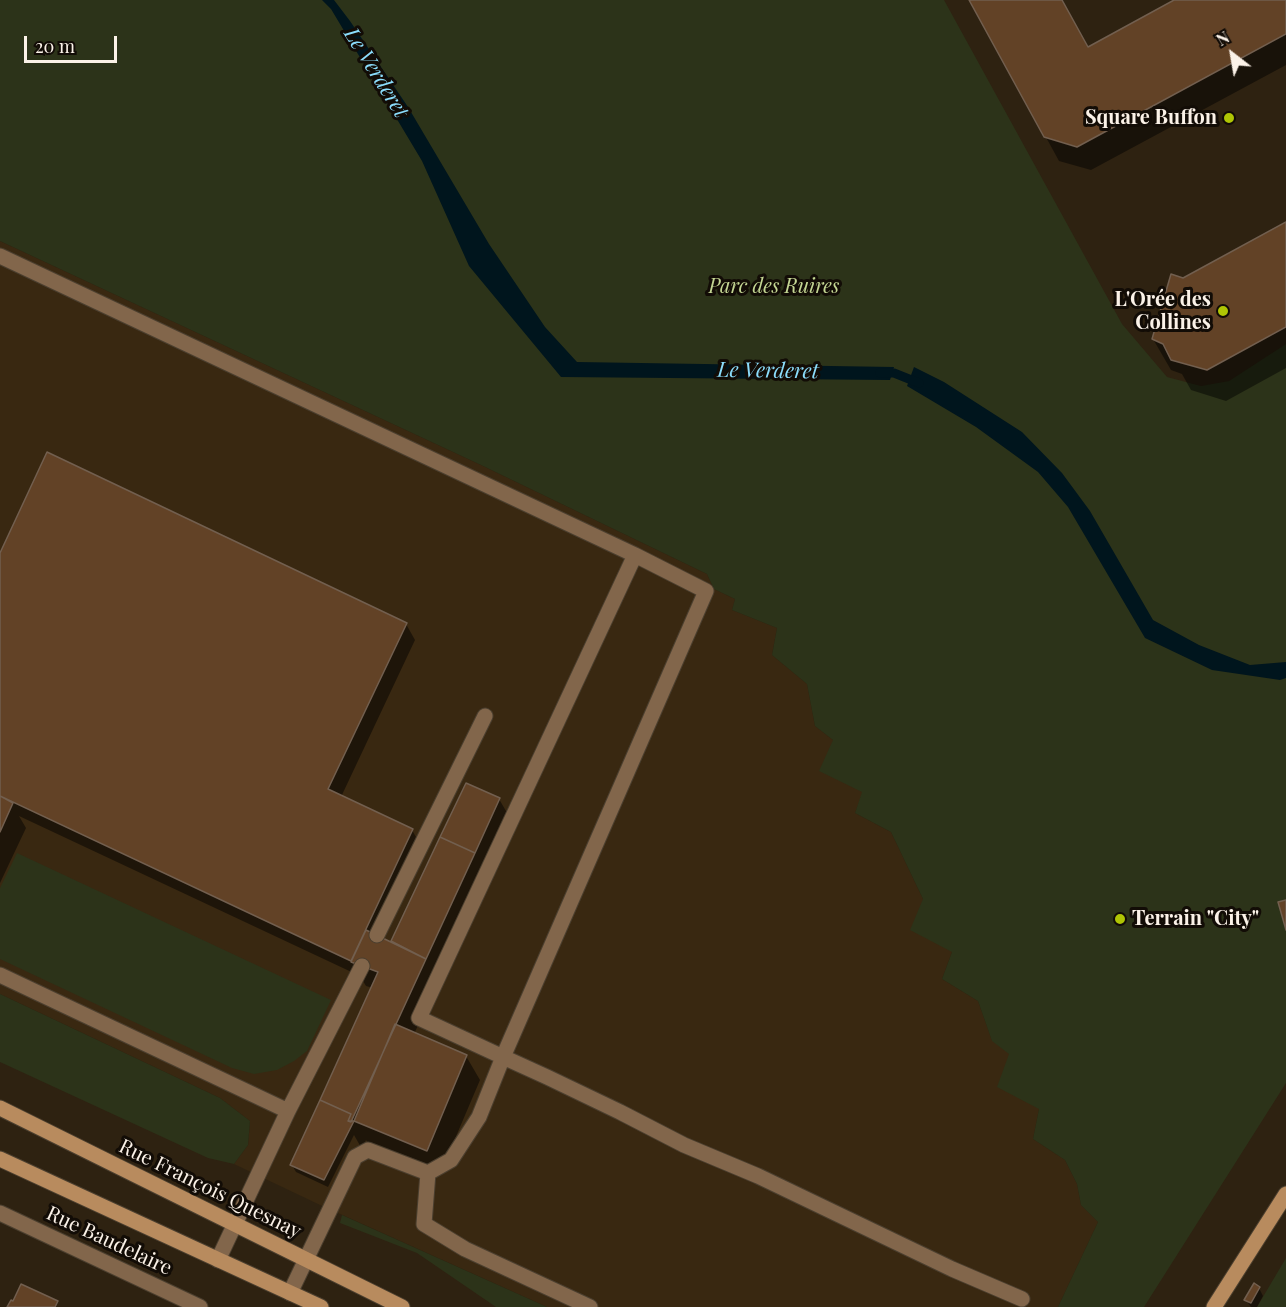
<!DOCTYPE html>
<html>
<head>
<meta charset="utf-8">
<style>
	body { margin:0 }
	#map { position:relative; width:1286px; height:1307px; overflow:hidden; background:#2e2211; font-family:"Playfair Display",serif }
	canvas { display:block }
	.north { position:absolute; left:1202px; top:24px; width:60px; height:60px; -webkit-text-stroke:4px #120c06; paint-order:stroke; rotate:329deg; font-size:16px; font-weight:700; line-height:24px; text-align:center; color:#fbf2e8 }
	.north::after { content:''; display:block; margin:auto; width:21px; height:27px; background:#fbf2e8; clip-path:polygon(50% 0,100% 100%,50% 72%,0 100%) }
	.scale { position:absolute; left:24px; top:36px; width:93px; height:27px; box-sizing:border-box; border:3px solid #fbf2e8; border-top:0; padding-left:8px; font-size:18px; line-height:21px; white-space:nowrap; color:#fbf2e8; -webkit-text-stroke:4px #120c06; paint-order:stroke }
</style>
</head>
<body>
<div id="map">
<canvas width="1286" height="1307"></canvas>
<div class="north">N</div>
<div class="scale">20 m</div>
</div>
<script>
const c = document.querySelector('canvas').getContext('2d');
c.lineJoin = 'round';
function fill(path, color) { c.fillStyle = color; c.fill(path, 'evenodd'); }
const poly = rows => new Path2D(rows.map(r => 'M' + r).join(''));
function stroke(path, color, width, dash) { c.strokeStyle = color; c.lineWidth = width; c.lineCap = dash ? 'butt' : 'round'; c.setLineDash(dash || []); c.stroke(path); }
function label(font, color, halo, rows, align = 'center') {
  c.font = font + ' "Playfair Display",serif'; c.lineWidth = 6; c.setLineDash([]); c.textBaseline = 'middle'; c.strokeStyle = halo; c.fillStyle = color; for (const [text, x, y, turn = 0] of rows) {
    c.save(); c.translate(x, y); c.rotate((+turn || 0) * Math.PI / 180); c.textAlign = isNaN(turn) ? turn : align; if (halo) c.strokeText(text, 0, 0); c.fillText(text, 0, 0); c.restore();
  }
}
const built = poly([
	[0,241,481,465,707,574,714,589,735,599,732,610,777,628,772,655,807,684,815,726,833,740,863,792,855,813,891,832,923,899,952,952,942,979,978,1001,992,1040,1010,1054,1039,1109,1033,1139,1065,1160,1077,1184,1081,1205,1098,1222,1058,1307,547,1307,318,1204,234,1164,248,1145,250,1121,220,1098,0,994]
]);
const green = poly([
	[0,0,944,0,1122,324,1167,377,1201,386,1229,381,1286,344,1286,1083,1144,1307,1058,1307,1098,1222,1081,1205,1077,1184,1065,1160,1033,1139,1039,1109,997,1087,1009,1054,992,1041,978,1001,942,979,952,952,910,930,923,899,891,832,855,813,862,792,819,771,833,740,815,726,807,684,772,655,777,628,732,610,735,599,714,589,707,574,481,465,0,241],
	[17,853,331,1000,307,1051,294,1061,277,1070,254,1074,232,1068,0,959,0,888],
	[0,994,220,1098,250,1121,248,1145,234,1164,208,1158,0,1062],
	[342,1215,547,1307,496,1307,417,1253,340,1223],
	[1286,1258,1286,1307,1257,1307]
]);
const water = poly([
	[322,0,334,0,350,21,408,107,489,244,545,327,577,362,894,367,890,380,561,377,469,266,422,161,331,9],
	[914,367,944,382,1022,432,1062,473,1090,511,1153,620,1199,645,1250,665,1286,662,1286,678,1280,680,1212,670,1145,638,1068,507,1038,472,976,427,907,386]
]);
const shadow = poly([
	[971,0,1061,0,1088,49,1177,0,1286,0,1286,65,1091,170,1059,161],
	[1286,224,1286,368,1226,401,1191,390,1182,374,1171,370,1153,339,1183,280],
	[0,556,406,624,415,640,341,797,412,830,421,846,378,937,392,943,466,785,499,799,513,823,414,1034,466,1056,480,1080,440,1174,369,1145,366,1140,362,1149,354,1135,328,1187,296,1172,292,1165,373,988,366,986,360,976,19,816,26,828,0,883],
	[1259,1288,1263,1296,1257,1307,1251,1307,1246,1300]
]);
const stream = poly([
	[880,373,894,373,919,383]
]);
const building = poly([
	[969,0,1062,0,1088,47,1174,0,1286,0,1286,34,1077,147,1044,137,969,0],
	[1286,222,1286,327,1207,370,1171,360,1163,344,1152,339,1171,274,1183,278,1286,222],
	[47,452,407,623,328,789,413,829,351,961,0,796,0,553,47,452],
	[466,783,500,798,475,853,440,837,466,783],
	[0,796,13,803,0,832,0,796],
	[440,837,475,853,426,959,391,941,440,837],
	[1286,900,1286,930,1278,902,1286,900],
	[366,930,426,959,351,1122,348,1121,351,1114,320,1100,378,972,351,962,366,930],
	[395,1024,467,1055,427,1151,354,1121,395,1024],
	[320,1100,351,1114,348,1121,354,1121,324,1180,290,1165,320,1100],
	[1254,1283,1260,1287,1251,1303,1244,1300,1254,1283],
	[21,1284,58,1301,55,1307,7,1307,11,1300,13,1301,21,1284]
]);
const lane = poly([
	[0,256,635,555],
	[377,935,485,716],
	[0,975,288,1111],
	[218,1260,288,1111,362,966],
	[290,1293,355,1157,368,1150,428,1173],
	[590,1307,465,1249,424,1224,428,1173,451,1160,479,1117,503,1057,706,591,635,555,419,1018,503,1057,547,1077,620,1112,684,1145,758,1176,952,1269,1022,1299]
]);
const street = poly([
	[0,1213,200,1307]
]);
const secondary = poly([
	[0,1108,402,1307],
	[0,1159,321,1307],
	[1214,1307,1286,1194]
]);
const markers = [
	[1229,118,6,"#afc504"],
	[1223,311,6,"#afc504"],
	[1120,919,6,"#afc504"]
];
const poiNames = [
	["Square Buffon",1217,118],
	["L'Orée des",1211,300],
	["Collines",1211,323],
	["Terrain \"City\"",1132,919,"left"]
];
const parkNames = [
	["Parc des Ruires",774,287]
];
const streetNames = [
	["Rue François Quesnay",210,1189,26],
	["Rue Baudelaire",109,1241,25]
];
const waterNames = [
	["Le Verderet",376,73,58],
	["Le Verderet",768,371,1]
];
fill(built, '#392811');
fill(green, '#2c3319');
fill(water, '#00151d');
fill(shadow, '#0007');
stroke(stream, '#00151d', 9);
fill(building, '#624226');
stroke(building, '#725f4f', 1.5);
stroke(lane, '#4b3f2f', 17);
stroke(street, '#4b3f2f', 17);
stroke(secondary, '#4b3f2f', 17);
stroke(lane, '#82664b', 15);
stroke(street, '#82664b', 15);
stroke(secondary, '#b88b5e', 15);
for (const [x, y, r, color] of markers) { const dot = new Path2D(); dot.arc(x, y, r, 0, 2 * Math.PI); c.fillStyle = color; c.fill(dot); stroke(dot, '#120c06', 2); }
label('bold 20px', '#fbf2e8', '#120c06', poiNames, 'right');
label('italic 20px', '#c4d693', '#120c06', parkNames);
label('20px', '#fbf2e8', '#120c06', streetNames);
label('italic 21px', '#8bddfc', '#120c06', waterNames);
</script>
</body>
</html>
